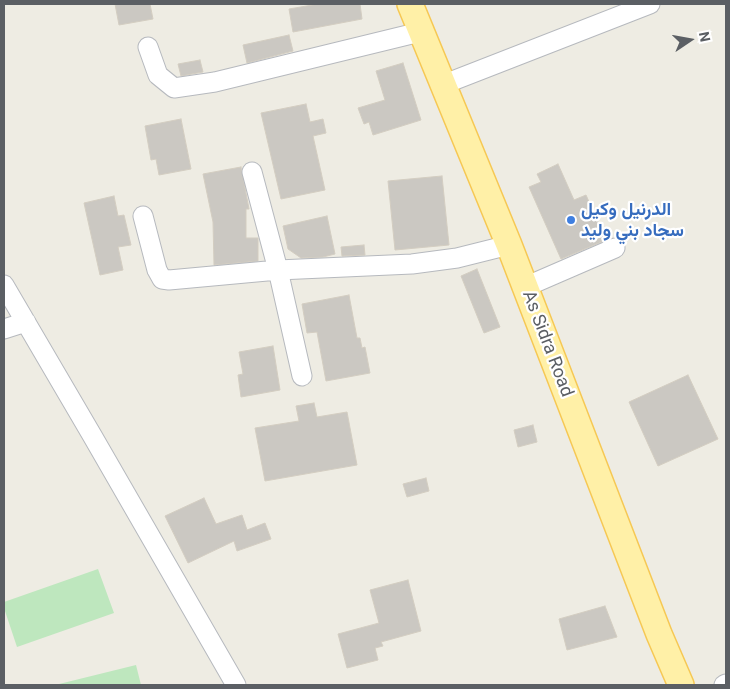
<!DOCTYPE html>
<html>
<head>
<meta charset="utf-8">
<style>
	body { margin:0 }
	#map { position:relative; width:730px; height:689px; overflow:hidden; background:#eeece3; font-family:Roboto,sans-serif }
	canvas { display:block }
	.frame { position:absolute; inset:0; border:5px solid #5b5f64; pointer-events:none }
	.north { position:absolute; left:665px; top:15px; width:50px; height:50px; -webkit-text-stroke:4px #fff; paint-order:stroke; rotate:78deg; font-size:14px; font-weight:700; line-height:20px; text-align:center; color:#5b5f64 }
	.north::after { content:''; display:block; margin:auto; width:18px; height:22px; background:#5b5f64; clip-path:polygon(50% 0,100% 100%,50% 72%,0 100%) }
</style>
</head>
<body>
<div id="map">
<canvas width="730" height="689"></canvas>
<div class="frame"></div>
<div class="north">N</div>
</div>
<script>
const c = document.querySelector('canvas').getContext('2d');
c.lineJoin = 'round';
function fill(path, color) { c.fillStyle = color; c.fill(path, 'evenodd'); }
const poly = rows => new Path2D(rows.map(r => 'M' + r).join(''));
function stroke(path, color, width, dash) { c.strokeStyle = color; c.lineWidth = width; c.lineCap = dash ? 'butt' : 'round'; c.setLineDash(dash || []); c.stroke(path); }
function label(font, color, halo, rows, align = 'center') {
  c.font = font + ' Roboto,Vazirmatn,sans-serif'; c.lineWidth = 4.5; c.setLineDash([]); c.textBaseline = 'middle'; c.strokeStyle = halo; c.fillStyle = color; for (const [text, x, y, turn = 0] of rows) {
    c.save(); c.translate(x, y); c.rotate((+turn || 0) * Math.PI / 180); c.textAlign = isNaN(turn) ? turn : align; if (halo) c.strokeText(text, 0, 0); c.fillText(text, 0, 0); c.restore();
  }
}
const green = poly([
	[98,569,114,613,17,647,4,608,4,602],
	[136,665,141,685,55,685]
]);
const building = poly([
	[115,4,150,4,153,19,119,25,115,4],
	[318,4,360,4,362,19,293,32,289,9,318,4],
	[289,35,293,51,247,63,243,45,289,35],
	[200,60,203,72,181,76,178,64,200,60],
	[403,63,421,120,373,135,369,122,364,124,358,108,385,100,376,71,403,63],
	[306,104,310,122,323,119,326,133,313,136,325,190,281,199,261,113,306,104],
	[181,119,191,169,159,175,156,159,151,160,145,126,181,119],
	[558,164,574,200,586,195,606,240,561,259,529,187,541,182,537,174,558,164],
	[241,167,249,209,246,209,246,238,258,238,258,261,214,265,213,222,203,174,241,167],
	[442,176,449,245,395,250,388,181,442,176],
	[114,196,118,216,124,215,131,245,118,247,123,270,100,275,84,203,114,196],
	[327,216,335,254,323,257,301,258,288,249,283,226,327,216],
	[364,245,365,255,342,256,341,247,364,245],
	[477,269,500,327,484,333,461,276,477,269],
	[349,295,357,338,360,338,362,348,365,347,370,373,326,381,317,332,307,333,302,304,349,295],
	[273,346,280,390,241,397,238,375,243,374,239,352,273,346],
	[688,375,718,439,658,466,629,402,688,375],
	[314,403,317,417,347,412,357,465,265,481,255,428,299,421,296,406,314,403],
	[533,425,537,442,518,447,514,430,533,425],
	[426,478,429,491,407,497,403,484,426,478],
	[204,498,216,524,242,515,247,530,265,523,271,539,237,551,234,541,188,563,165,516,204,498],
	[408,580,421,631,381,642,383,646,375,648,378,660,347,668,338,634,379,623,370,590,408,580],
	[605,606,617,637,567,650,559,619,605,606]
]);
const minor = poly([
	[148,47,158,75,174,88,215,82,420,32],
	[442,85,650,4],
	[252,172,278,270,302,376],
	[143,216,157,270,162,279,169,280,278,270,412,264,457,258,509,245],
	[4,285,93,437,236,685],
	[525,287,615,248],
	[4,329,26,322],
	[724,685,726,684]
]);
const major = poly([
	[410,4,509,245,659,634,681,685]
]);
const markers = [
	[571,220,5,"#3f7fe0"]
];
const shopNames = [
	["الدرنيل وكيل",581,210],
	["سجاد بني وليد",581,231]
];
const streetNames = [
	["As Sidra Road",547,344,69]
];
fill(green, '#bee7be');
fill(building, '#cbc8c2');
stroke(building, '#d3cdc1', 1);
stroke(minor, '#b6b9be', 21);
stroke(major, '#f6c854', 28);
stroke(minor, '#fff', 19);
stroke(major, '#fff0a7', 25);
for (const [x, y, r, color] of markers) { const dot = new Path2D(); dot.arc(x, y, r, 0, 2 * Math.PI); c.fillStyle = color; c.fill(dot); stroke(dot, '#fff', 2); }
label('bold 18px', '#366cbe', '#fff', shopNames, 'left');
label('18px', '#5b5f64', '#fff', streetNames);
</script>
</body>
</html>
